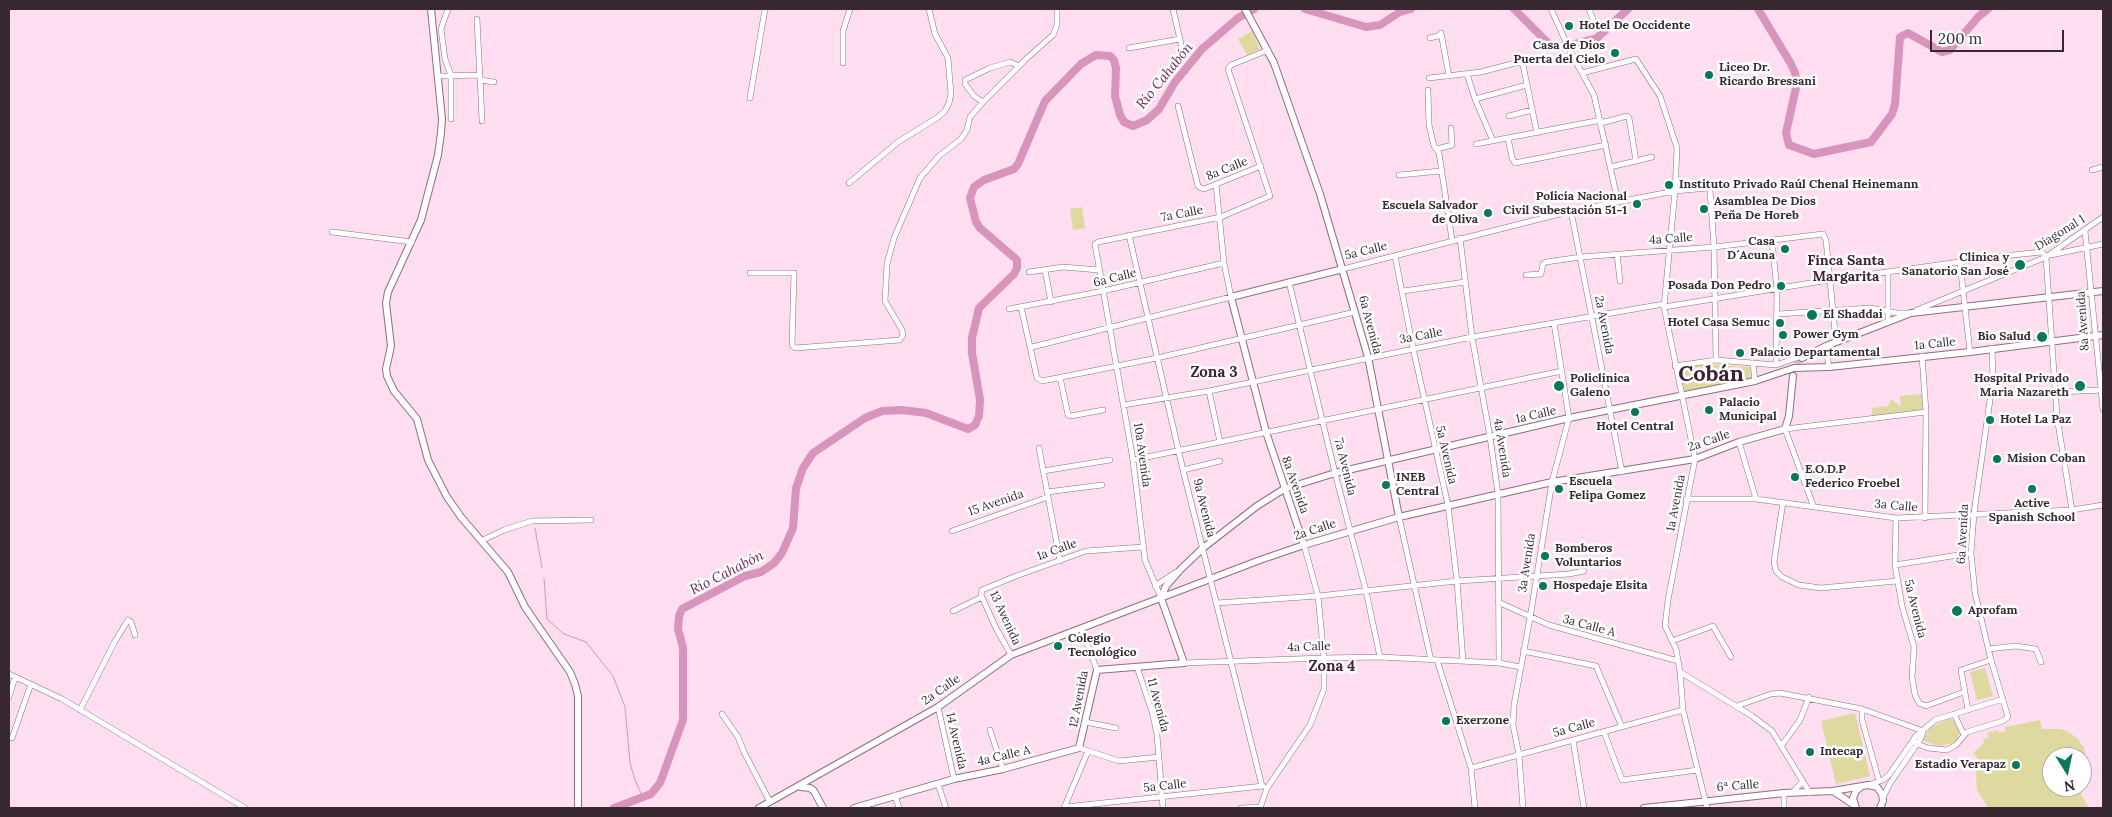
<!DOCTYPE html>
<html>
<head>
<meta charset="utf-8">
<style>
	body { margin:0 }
	#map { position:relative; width:2112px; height:817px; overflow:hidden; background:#fedef0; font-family:Lora,serif }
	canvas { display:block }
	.frame { position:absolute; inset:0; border:10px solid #372831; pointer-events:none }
	.north { position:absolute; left:2042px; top:747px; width:50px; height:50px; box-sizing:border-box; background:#fff; border:1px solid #afa9ad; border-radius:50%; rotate:170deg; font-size:14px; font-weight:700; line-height:20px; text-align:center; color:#372831 }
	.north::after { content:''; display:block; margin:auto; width:18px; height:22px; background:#067a56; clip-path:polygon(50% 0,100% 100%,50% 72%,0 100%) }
	.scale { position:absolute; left:1930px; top:30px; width:134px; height:22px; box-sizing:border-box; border:2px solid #372831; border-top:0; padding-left:6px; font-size:15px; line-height:18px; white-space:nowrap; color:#372831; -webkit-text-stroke:4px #fff; paint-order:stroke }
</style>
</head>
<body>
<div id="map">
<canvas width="2112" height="817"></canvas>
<div class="frame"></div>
<div class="north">N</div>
<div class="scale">200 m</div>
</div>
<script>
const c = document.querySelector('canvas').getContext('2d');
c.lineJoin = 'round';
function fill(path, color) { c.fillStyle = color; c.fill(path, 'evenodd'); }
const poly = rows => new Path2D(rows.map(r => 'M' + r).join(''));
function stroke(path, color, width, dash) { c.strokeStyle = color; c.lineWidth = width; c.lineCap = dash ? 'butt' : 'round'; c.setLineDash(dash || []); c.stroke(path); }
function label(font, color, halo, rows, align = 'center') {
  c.font = font + ' Lora,serif'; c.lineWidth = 5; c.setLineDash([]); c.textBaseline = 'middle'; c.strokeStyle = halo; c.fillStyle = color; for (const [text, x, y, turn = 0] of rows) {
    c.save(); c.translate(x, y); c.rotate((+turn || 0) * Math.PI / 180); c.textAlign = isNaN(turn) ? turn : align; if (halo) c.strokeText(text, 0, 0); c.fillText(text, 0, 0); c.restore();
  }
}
const green = poly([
	[1252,31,1260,49,1247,55,1238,39],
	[1082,207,1085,228,1073,230,1070,209],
	[1706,364,1749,367,1751,371,1750,379,1687,392,1684,390,1679,371,1681,369],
	[1920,394,1922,395,1923,410,1872,417,1872,408,1888,406,1891,399,1901,406,1900,396],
	[1985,668,1993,696,1977,700,1970,672],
	[1855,713,1870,776,1836,784,1821,721],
	[1951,718,1958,727,1959,734,1958,739,1953,743,1940,746,1923,741,1929,728],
	[2040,720,2042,729,2061,729,2070,733,2078,739,2084,748,2088,771,2082,786,2082,757,2052,757,2052,787,2081,787,2079,791,2089,808,1988,808,1977,790,1976,774,1980,761,1973,753,1984,743,1983,739,1989,738,1987,733,1998,730,1999,733,2005,731,2005,727]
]);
const stream = poly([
	[535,528,542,568],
	[544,578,547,619,564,634,586,642,613,676,625,707,630,763,635,780,643,798]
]);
const river = poly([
	[1305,9,1366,27,1380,25,1400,12,1411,9],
	[1514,9,1549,44,1563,47,1597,38,1628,9],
	[1758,9,1791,64,1795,73,1797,83,1786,133,1789,145,1814,154,1871,142,1892,114,1895,104,1900,37,1908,33,1942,52,1950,50,1979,16,1988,9],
	[614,808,651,794,660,783,683,720,683,648,678,629,679,616,682,609,745,576,761,572,774,563,782,553,793,528,796,488,803,468,813,453,865,418,882,411,902,410,926,413,968,429,975,425,979,416,980,400,972,353,972,338,979,308,1014,274,1017,268,1017,260,980,228,976,222,970,198,974,187,984,180,1014,169,1018,164,1045,101,1081,64,1096,55,1110,56,1114,60,1116,68,1115,96,1120,115,1124,122,1133,126,1147,120,1159,109,1175,82,1202,49,1238,18,1254,9]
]);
const majorTunnel = poly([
	[1793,372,1796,363,1802,358]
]);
const minor = poly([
	[448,9,441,29,445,59,451,75,451,119],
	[1173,9,1184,57],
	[1551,9,1571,53,1594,95,1618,202],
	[1589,9,1594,22],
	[477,19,480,80,494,82],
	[1441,33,1449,76],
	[1430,38,1441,35],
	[1129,48,1180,39],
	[843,63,843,31,850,9],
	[1019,66,1010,62,990,68,965,80,965,84,974,96,983,102,1026,59,1053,35,1057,25,1057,9],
	[1582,73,1636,59,1660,96,1677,148,1675,191,1664,307,1695,459,1668,600,1665,626,1676,649,1680,672,1683,710,1707,808],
	[1467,74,1475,99,1493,141],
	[438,76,480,75,482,121],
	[1429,78,1481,72,1519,62,1523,65,1537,133],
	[1428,90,1429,125,1434,146,1439,153,1452,240],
	[750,98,765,9],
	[1475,99,1527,85],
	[1178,106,1198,186,1201,188,1204,189,1261,166],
	[1509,116,1532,110],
	[1601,123,1627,116,1629,118,1636,161,1610,167],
	[1508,138,1512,158,1515,163,1606,145],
	[1476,144,1601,120],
	[1437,149,1452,145,1451,128],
	[1636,161,1652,157],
	[2092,170,2103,167],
	[1399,175,1441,171],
	[849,183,898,142,937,118,945,111,949,103,951,94,948,58,935,34,929,9],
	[1571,211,1622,472],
	[2085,231,2103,409],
	[332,232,412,242],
	[1129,235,1183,470,1262,786],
	[1460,238,1472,337,1490,437,1498,494,1499,663],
	[1772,241,1777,290,1776,365],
	[1617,254,1620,281],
	[2051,255,2103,244],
	[1395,256,1413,348,1448,505,1457,581,1463,661],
	[2046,257,2057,417,2072,510],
	[1960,263,1970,352],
	[1343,269,1571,211,1675,191,1708,188,1710,190,1714,247,1716,360],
	[1045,270,1051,302],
	[1029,272,1063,267,1099,270],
	[750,273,794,273,792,345,795,348,900,340,903,335,902,330,885,301,887,264,894,238,920,178,939,156,961,139,967,130,970,117,983,102],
	[1526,275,1541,274,1543,264,1546,262,1581,257,1714,247,1823,234,1826,240,1836,342],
	[1289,282,1335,473,1366,591,1380,657],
	[1403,291,1465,282],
	[1021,307,1037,378,1042,381,1157,358,1355,312],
	[1664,307,1829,280,2003,256,2042,252,2046,257],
	[1009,309,1103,291,1224,263],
	[1917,310,2046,257,2103,217],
	[1778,314,1870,308,1897,313,1909,313],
	[1888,322,1888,273],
	[1826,346,1829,367],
	[1032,347,1231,297,1224,263,1216,185],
	[1922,356,1926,412,1925,518],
	[1753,363,1755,381],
	[1675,366,1716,360,1776,365,1805,355],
	[1060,377,1068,415,1071,416,1103,410],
	[1209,391,1220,442],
	[1991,395,2103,390],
	[1123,405,1209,391,1472,337,1664,304],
	[1739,442,1756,499],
	[1039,448,1060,561],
	[1133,460,1562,371],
	[1183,470,1220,461],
	[1043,471,1110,460],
	[1047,492,1102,485],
	[1686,499,1756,499,1896,518,2072,510,2103,505],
	[1783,502,1774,562,1776,571,1782,577,1799,585,1821,588,1897,581],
	[1813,505,1785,429,1926,412],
	[1399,517,1431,660],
	[1896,518,1895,565,1902,606,1914,647,1912,677,1915,695,1919,703,1926,706,1964,692],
	[952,531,1048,497],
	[483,540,504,530,532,521,591,520],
	[1895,565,1971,553],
	[1155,586,1176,572],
	[1161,598,1145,560,1133,460,1095,244,1098,242,1221,217,1270,196,1228,69,1231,65,1268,50],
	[1498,602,1549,625,1678,661],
	[1217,603,1318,596,1457,581,1569,574,1584,571],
	[953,611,982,597],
	[1081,628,1097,670],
	[1672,641,1713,626,1731,657],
	[1988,649,2016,646,2036,649,2041,662],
	[1523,651,1596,666,1622,727],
	[1011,655,996,628,981,595,982,590,1016,576,1086,551,1143,547],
	[1437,660,1471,768,1475,808],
	[1184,663,1324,658,1380,657,1499,663,1521,667],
	[1137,667,1153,715,1157,735,1163,808],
	[1680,672,1752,716,1772,731,1810,793],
	[9,674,62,699,245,808],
	[9,697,15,677],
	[1737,706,1771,694,1780,693,1862,709,1923,731],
	[938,707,954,779],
	[1862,709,1862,720,1879,781],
	[80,710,114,643,128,620,131,622,135,635],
	[1968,710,1961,670,1991,660],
	[722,714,738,737,744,752,770,802],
	[1954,714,1964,735],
	[1085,722,1116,728],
	[990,730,1003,769],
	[1604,732,1622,780,1698,770],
	[12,738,31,684],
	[1573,740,1584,808],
	[1912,742,1928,748,1947,750,1956,745,1967,732,2003,721,2008,717,1991,660,1975,593,1971,553,1974,513,1993,379,1992,348],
	[1782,745,1800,720,1809,697],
	[1079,748,1119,761,1159,757],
	[1471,768,1683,710],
	[938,784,946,808],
	[1868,785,1883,780,1889,775,1916,736,1935,720,2003,699],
	[1784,793,1784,808],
	[1792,793,1803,781],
	[895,795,899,808],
	[1883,798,1889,785,1921,738,1923,732],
	[1065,807,1263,786],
	[1064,808,1088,751],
	[1241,808,1261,807],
	[1260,808,1267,788,1310,725,1324,689,1324,658,1318,596,1304,545],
	[1523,808,1519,755,1513,725,1514,705,1530,618,1552,482,1569,418,1554,323]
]);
const major = poly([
	[431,9,442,119,441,133,438,155,421,220,388,292,386,303,391,346,386,369,387,376,394,391,417,419,428,460,447,497,461,517,508,572,525,607,570,672,575,684,578,696,578,808],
	[1245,9,1274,63,1320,194,1368,357,1399,517],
	[1802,358,1826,346,1911,313,2103,291],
	[1304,545,1266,432,1231,297,1343,269],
	[1161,598,1166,586,1181,569,1203,548,1257,506,1284,489,1335,473,1569,418,1755,381,1794,368,1829,367,1970,352,2103,335],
	[801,787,810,788,814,791,823,808],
	[1833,791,1854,805],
	[759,808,938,707,1011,655,1260,560,1304,545,1399,517,1552,482,1695,459,1739,442,1785,429,1789,416,1793,376],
	[854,808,954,779,1003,769,1079,748,1097,670,1184,663,1161,598],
	[1644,808,1784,793,1833,791,1868,785,1877,787,1882,794,1883,801,1880,808],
	[1856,808,1853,798,1856,791,1861,787]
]);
const markers = [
	[1569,26,5,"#067a56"],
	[1615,53,5,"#067a56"],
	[1709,75,5,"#067a56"],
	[1669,185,5,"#067a56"],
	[1637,204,5,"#067a56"],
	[1704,209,5,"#067a56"],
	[1488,213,5,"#067a56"],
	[1785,249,5,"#067a56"],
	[2020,265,6,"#067a56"],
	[1781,286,5,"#067a56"],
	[1812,315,6,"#067a56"],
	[1780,323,5,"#067a56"],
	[1783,335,5,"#067a56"],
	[2042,337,6,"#067a56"],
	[1740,353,5,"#067a56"],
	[1559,386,6,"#067a56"],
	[2080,386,6,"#067a56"],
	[1709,410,5,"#067a56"],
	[1635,412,5,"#067a56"],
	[1990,420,5,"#067a56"],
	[1997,459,5,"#067a56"],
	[1795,477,5,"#067a56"],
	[1386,485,5,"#067a56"],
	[1559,489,5,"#067a56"],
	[2032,489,5,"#067a56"],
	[1545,556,5,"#067a56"],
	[1543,586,5,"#067a56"],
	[1957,611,6,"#067a56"],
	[1058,646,5,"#067a56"],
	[1446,721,5,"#067a56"],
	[1810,752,5,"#067a56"],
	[2016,765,5,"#067a56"]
];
const poiNames = [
	["Hotel De Occidente",1579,26],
	["Casa de Dios",1605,46,"right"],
	["Puerta del Cielo",1605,60,"right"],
	["Liceo Dr.",1719,68],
	["Ricardo Bressani",1719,82],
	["Instituto Privado Raúl Chenal Heinemann",1679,185],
	["Policía Nacional",1627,197,"right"],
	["Civil Subestación 51-1",1627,211,"right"],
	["Asamblea De Dios",1714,202],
	["Peña De Horeb",1714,216],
	["Escuela Salvador",1478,206,"right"],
	["de Oliva",1478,220,"right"],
	["Casa",1775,242,"right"],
	["D´Acuna",1775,256,"right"],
	["Clínica y",2009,258,"right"],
	["Sanatorio San José",2009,272,"right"],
	["Posada Don Pedro",1771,286,"right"],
	["El Shaddai",1823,315],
	["Hotel Casa Semuc",1770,323,"right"],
	["Power Gym",1793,335],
	["Bio Salud",2031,337,"right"],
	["Palacio Departamental",1750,353],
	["Policlínica",1570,379],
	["Galeno",1570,393],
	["Hospital Privado",2069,379,"right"],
	["Maria Nazareth",2069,393,"right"],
	["Palacio",1719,403],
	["Municipal",1719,417],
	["Hotel La Paz",2000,420],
	["Hotel Central",1635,427,"center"],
	["Mision Coban",2007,459],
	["E.O.D.P",1805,470],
	["Federico Froebel",1805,484],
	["INEB",1396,478],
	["Central",1396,492],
	["Escuela",1569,482],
	["Felipa Gomez",1569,496],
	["Active",2032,504,"center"],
	["Spanish School",2032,518,"center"],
	["Bomberos",1555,549],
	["Voluntarios",1555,563],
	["Hospedaje Elsita",1553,586],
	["Aprofam",1968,611],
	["Colegio",1068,639],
	["Tecnológico",1068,653],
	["Exerzone",1456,721],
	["Intecap",1820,752],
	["Estadio Verapaz",2006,765,"right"]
];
const streetNames = [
	["8a Calle",1227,169,-22],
	["7a Calle",1182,214,-11],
	["Diagonal 1",2060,233,-32],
	["4a Calle",1671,239,-4],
	["5a Calle",1366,251,-14],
	["6a Calle",1115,278,-14],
	["8a Avenida",2083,321,-94],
	["6a Avenida",1370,325,75],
	["2a Avenida",1604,325,79],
	["3a Calle",1421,336,-11],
	["1a Calle",1935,344,-6],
	["1a Calle",1536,415,-13],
	["2a Calle",1709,441,-19],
	["4a Avenida",1502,448,81],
	["10a Avenida",1142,455,82],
	["5a Avenida",1446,455,77],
	["7a Avenida",1345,467,76],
	["8a Avenida",1295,485,71],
	["15 Avenida",996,503,-19],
	["1a Avenida",1676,503,-79],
	["3a Calle",1896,506,5],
	["9a Avenida",1204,508,76],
	["2a Calle",1315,530,-18],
	["6a Avenida",1963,534,-87],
	["1a Calle",1057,550,-20],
	["3a Avenida",1527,563,-81],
	["5a Avenida",1915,609,76],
	["13 Avenida",1005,618,65],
	["3a Calle A",1589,626,15],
	["4a Calle",1309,647,-2],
	["2a Calle",941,690,-35],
	["12 Avenida",1079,699,-79],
	["11 Avenida",1158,705,75],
	["5a Calle",1574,728,-15],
	["14 Avenida",956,741,77],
	["4a Calle A",1004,756,-13],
	["5a Calle",1165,786,-6],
	["6ª Calle",1738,786,-5]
];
const waterNames = [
	["Río Cahabón",1165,76,-51],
	["Río Cahabón",727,573,-27]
];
const neighbourhoodNames = [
	["Finca Santa",1846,261],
	["Margarita",1846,277]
];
const quarterNames = [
	["Zona 3",1214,373],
	["Zona 4",1332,667]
];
const townNames = [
	["Cobán",1711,375]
];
fill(green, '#deda9f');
stroke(stream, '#d994bc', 1);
stroke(river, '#d994bc', 8);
stroke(majorTunnel, '#d6baca', 6, [6, 3]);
stroke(minor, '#906d81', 6);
stroke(major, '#906d81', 8);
stroke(minor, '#fff', 5);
stroke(major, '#fff', 6);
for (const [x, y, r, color] of markers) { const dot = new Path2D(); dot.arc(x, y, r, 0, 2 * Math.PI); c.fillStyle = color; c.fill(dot); stroke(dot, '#fff', 2); }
label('bold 12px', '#372831', '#fff', poiNames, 'left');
label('12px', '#372831', '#fff', streetNames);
label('italic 14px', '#75255a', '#fff', waterNames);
label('bold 14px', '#3d2032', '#fff', neighbourhoodNames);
label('bold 15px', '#3d2032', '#fff', quarterNames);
label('bold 22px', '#3d2032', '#fff', townNames);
</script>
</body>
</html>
